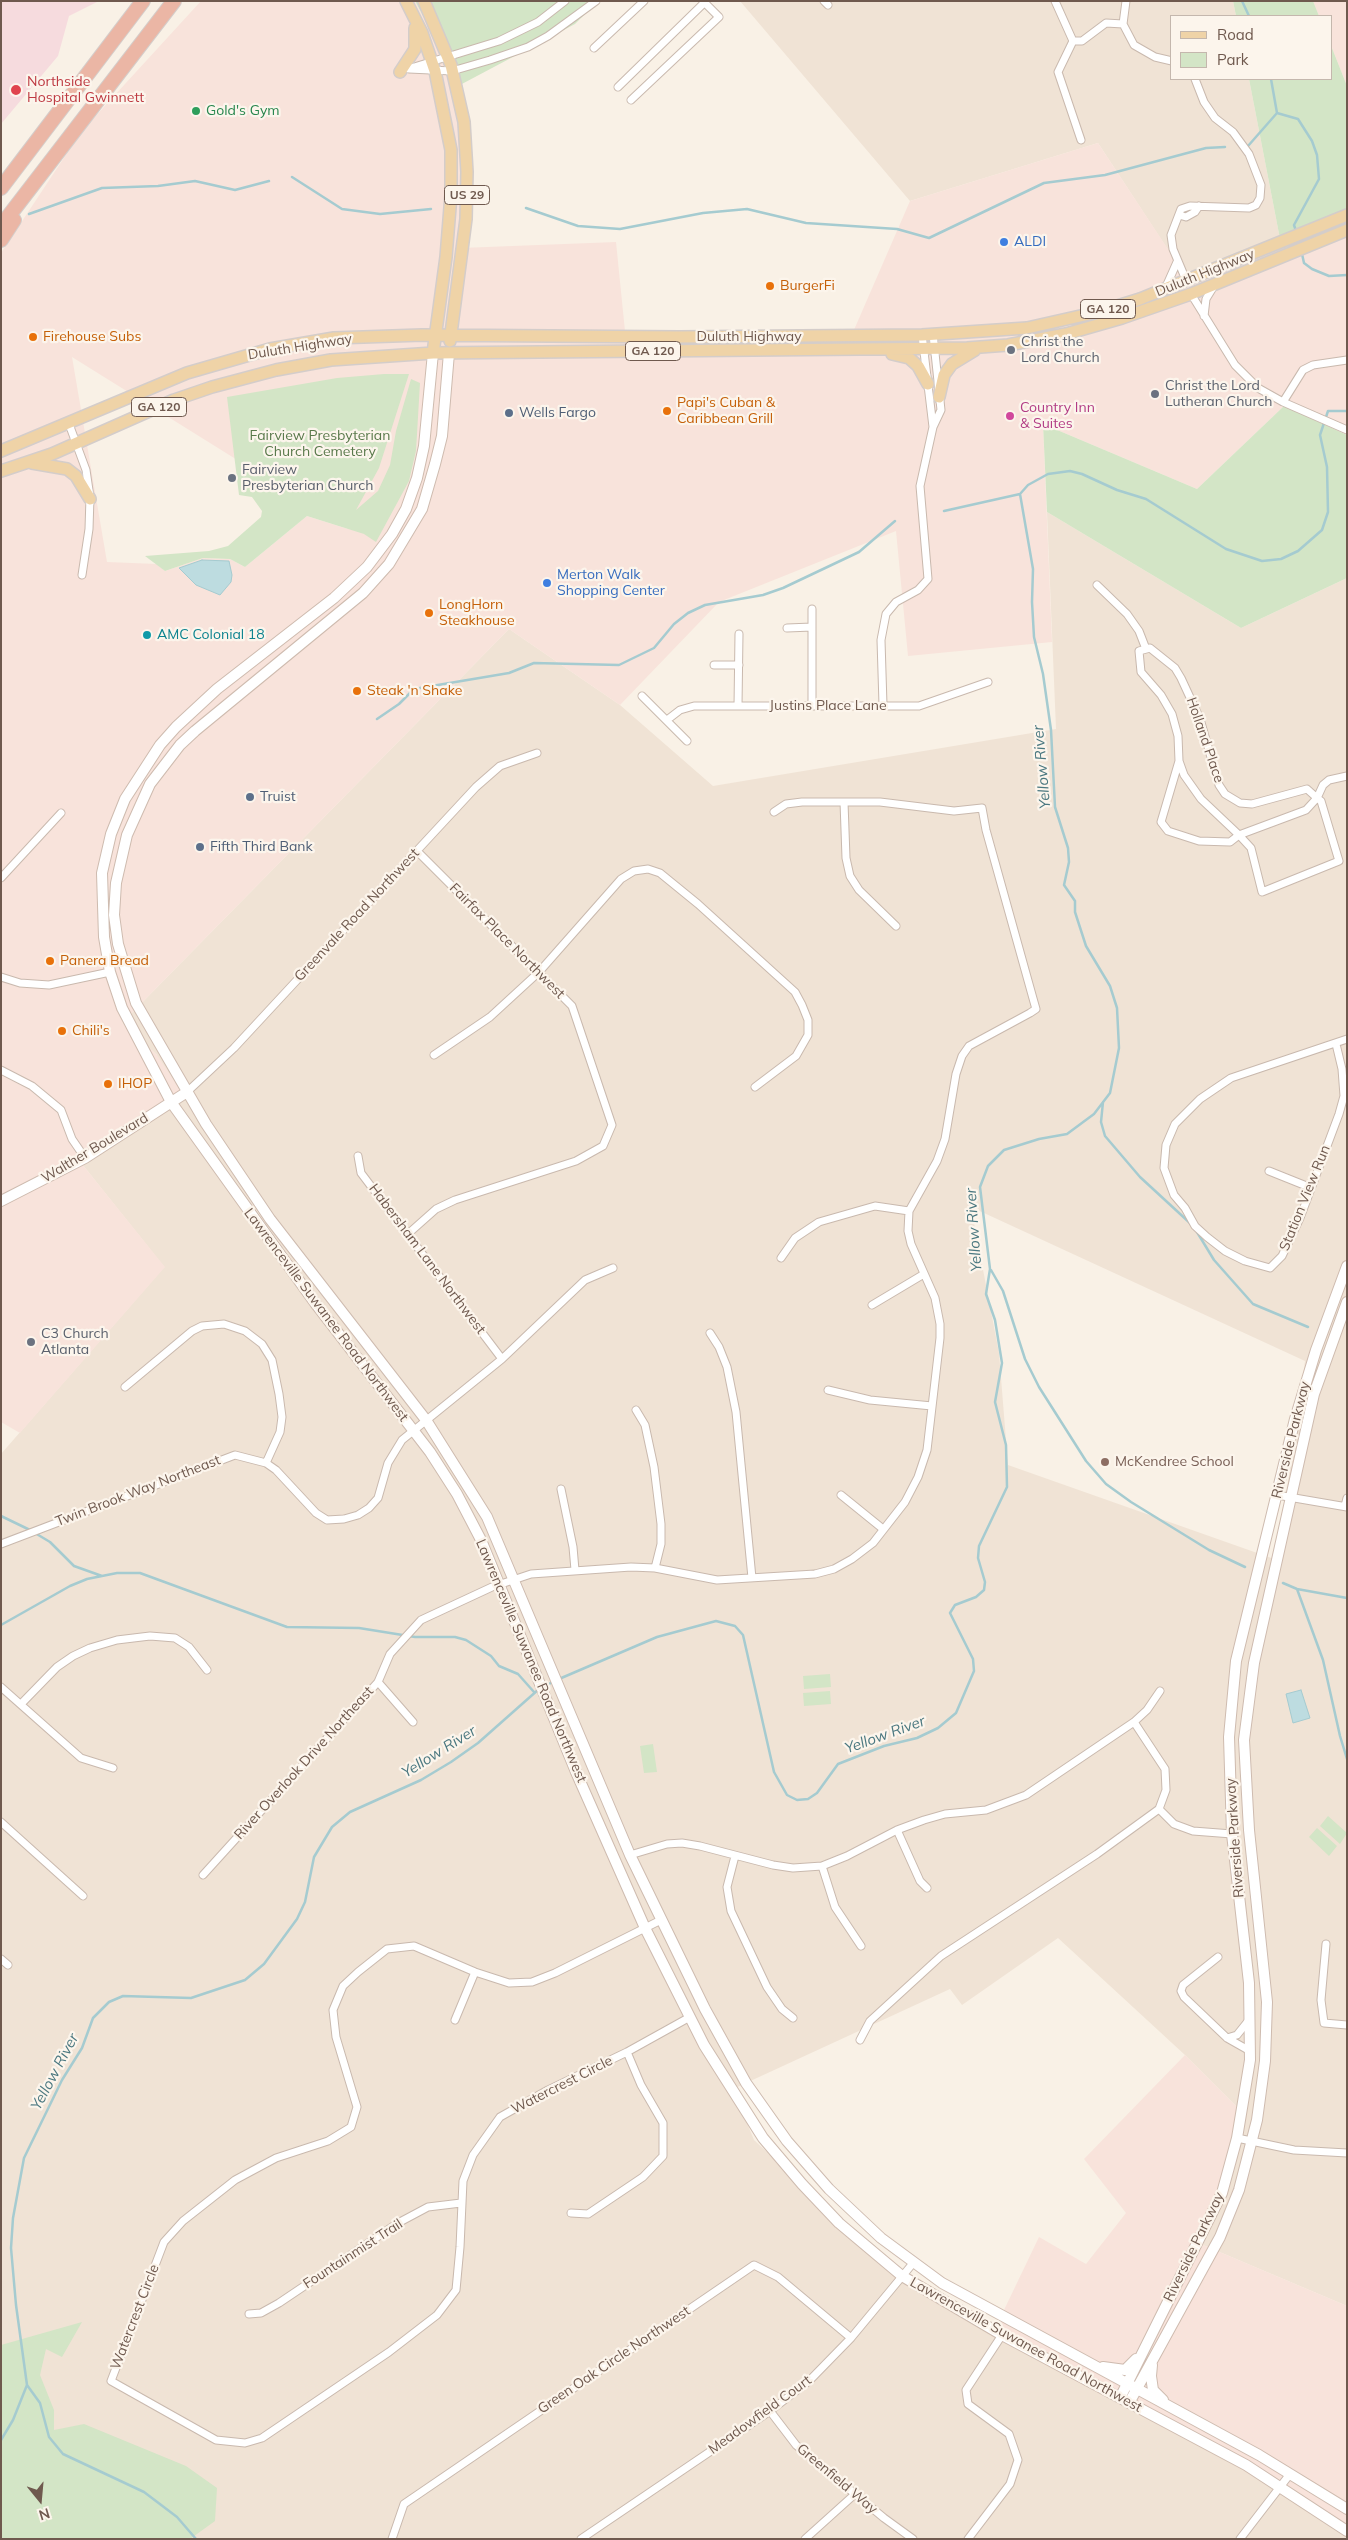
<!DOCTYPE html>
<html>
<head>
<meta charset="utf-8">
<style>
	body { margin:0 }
	#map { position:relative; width:1348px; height:2540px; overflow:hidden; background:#f9f1e6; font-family:Mulish,sans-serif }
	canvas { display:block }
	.frame { position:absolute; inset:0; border:2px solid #6f594e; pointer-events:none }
	.legend { position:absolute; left:1170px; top:15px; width:162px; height:65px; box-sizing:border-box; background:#fcf5ec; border:1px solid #c4b7ad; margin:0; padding:6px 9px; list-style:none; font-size:15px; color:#6f594e }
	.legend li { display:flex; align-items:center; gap:10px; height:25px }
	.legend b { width:25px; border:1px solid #c4b7ad }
	.north { position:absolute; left:15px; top:2475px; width:50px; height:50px; -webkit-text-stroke:4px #fcf5ec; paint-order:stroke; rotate:163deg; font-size:14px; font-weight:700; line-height:20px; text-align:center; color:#6f594e }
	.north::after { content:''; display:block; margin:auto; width:18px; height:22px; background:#6f594e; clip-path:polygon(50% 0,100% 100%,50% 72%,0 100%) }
</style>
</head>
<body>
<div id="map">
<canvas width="1348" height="2540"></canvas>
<div class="frame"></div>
<ul class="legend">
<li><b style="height:6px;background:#efd3a7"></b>Road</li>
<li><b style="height:14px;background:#d3e5c6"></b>Park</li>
</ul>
<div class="north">N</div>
</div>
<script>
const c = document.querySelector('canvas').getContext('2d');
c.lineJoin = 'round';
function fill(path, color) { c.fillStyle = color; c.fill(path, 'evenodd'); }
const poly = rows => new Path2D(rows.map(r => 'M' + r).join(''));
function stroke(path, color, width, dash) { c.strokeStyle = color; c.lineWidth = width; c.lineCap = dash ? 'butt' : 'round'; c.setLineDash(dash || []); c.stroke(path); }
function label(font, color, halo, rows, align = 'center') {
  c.font = font + ' Mulish,sans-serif'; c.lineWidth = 4.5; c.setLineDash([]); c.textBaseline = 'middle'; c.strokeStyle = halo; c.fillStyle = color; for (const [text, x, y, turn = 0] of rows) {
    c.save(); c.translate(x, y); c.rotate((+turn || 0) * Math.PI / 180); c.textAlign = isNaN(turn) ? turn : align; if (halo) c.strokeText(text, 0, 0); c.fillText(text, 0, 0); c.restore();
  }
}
const residential = poly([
	[740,1,1233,1,1236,16,1172,16,1172,79,1249,79,1281,244,1191,285,1098,143,910,201],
	[1047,512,1241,628,1347,578,1347,2306,1203,2245,1246,2116,1185,2055,1058,1938,962,2005,950,1989,733,2089,754,2140,856,2235,984,2331,1150,2412,1347,2530,1347,2539,148,2539,1,2434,1,1454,164,1267,78,1159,157,1055,122,1023,509,629,620,705,713,786,1056,729],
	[971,1207,1305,1361,1277,1560,1008,1465,999,1353]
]);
const commercial = poly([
	[201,1,415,1,460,85,470,205,461,248,616,242,627,351,847,346,910,201,1098,143,1191,284,1281,244,1347,218,1347,435,1284,406,1197,489,1043,424,1052,642,908,656,896,531,719,602,620,705,509,629,122,1023,157,1055,186,1098,78,1159,165,1267,20,1433,1,1422,1,253,81,132],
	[72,357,348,529,307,516,245,567,230,559,203,558,165,571,157,564,107,562],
	[1313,1,1347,1,1347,86,1332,48,1332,16,1319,16],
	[1185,2055,1246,2116,1203,2245,1347,2306,1347,2530,1150,2412,992,2335,1039,2237,1086,2264,1126,2213,1084,2159]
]);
const medical = poly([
	[1,1,99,1,69,16,58,56,1,124]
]);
const green = poly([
	[415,1,598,1,575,24,460,85],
	[1233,1,1313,1,1319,16,1236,16],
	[1332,48,1347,86,1347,218,1281,244,1249,79,1332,79],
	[384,374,409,374,379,468,356,510,378,491,390,465,396,431,411,379,420,383,416,451,409,481,376,542,364,534,307,516,245,567,230,559,203,558,165,571,145,556,209,551,228,546,261,517,262,511,252,497,239,495,227,397,337,378],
	[1284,406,1347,435,1347,578,1241,628,1047,512,1043,424,1197,489],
	[830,1674,831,1687,804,1689,803,1676],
	[830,1691,831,1704,804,1706,803,1693],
	[653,1744,657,1772,644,1773,640,1746],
	[1328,1816,1347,1833,1340,1844,1320,1826],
	[1317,1828,1337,1846,1329,1856,1309,1837],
	[82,2322,62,2357,46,2349,40,2375,54,2410,54,2430,84,2424,186,2466,217,2488,215,2521,190,2539,1,2539,1,2345]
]);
const water = poly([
	[202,560,229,561,232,575,231,582,220,595,196,585,179,568,202,560],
	[1301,1690,1310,1718,1293,1723,1286,1694,1301,1690]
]);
const stream = poly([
	[1242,1,1249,16],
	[1271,79,1277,113],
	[1277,113,1298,119,1312,141,1317,155,1319,179,1294,225,1296,231],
	[1246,146,1248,146,1277,113],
	[292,177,342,209,380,214,431,209],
	[526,208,578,226,620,229,703,213,747,209,806,223,897,229,929,238,1044,183,1105,175,1206,148,1225,147],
	[29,214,102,188,158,186,195,181,235,190,269,181],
	[1302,254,1304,263,1312,269,1329,276,1347,275],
	[944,511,1020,494],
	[377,719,399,704,414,689,509,673,534,663,619,665,654,648,674,624,688,613,705,605,763,595,783,588,859,552,895,521],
	[1103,1102,1101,1122,1105,1136,1140,1177,1191,1224],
	[1197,1232,1214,1260,1253,1304,1308,1327],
	[991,1270,1003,1291,1025,1359,1039,1387,1086,1461,1106,1484,1131,1502,1209,1550,1245,1567],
	[1,1516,30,1530],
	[35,1533,50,1542,74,1566,102,1576],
	[1283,1583,1297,1589,1347,1598],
	[1297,1589,1323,1660,1340,1736,1347,1759],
	[1,1625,70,1586,87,1579,117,1573,140,1573,287,1627,359,1628,415,1637,455,1637,466,1640,491,1656,499,1666,518,1674,534,1692],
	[559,1679,657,1637,716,1621,735,1626,743,1635,774,1772,787,1795,797,1800,808,1799,817,1793,838,1764,884,1746,917,1738,938,1728,956,1713,974,1671,973,1659,950,1613,955,1605,976,1597,984,1590,985,1582,978,1558,979,1546,1007,1487,1006,1445,995,1402,1002,1363,995,1320,986,1294,990,1269,980,1187,988,1166,1004,1150,1039,1139,1067,1134,1094,1114,1110,1093,1119,1048,1117,1008,1110,986,1086,946,1075,912,1075,901,1064,885,1069,862,1068,848,1055,807,1051,730,1043,674,1034,637,1032,602,1033,569,1020,494,1028,485,1048,474,1070,471,1082,474,1117,490,1146,499,1226,549,1262,561,1281,559,1298,551,1322,530,1328,512,1327,467,1320,435,1328,411,1347,411],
	[544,1687,554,1681],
	[27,2385,40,2403,49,2437,63,2454,144,2492,177,2517,196,2539],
	[1,2440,13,2420,27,2385,16,2305,11,2248,13,2218,24,2158,62,2080,82,2048,93,2018,109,2002,123,1996,191,1998,245,1980,264,1964,297,1919,305,1902,314,1857,332,1827,350,1812,421,1780,451,1762,478,1743,539,1689]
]);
const street = poly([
	[824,1,828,5],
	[1055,1,1073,41,1082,41,1106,23,1123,24,1126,1],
	[1123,24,1134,45,1155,57,1172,61],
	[1073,41,1058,72,1081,140],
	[594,48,644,1],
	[411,68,499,41,538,22,565,1],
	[409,69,452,71,490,60,528,47,548,36,596,1],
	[618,87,704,3],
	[631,100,719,17,703,1],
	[1179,215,1186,217,1195,212,1199,206],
	[1186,280,1173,249,1171,235,1181,209,1190,206,1249,208,1256,205,1260,198,1261,185,1249,154,1233,132,1215,118,1204,102,1195,79],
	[1165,289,1177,262],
	[1191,294,1235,365,1258,388,1283,402,1347,430],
	[1204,316,1206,299,1214,286],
	[922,335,933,427],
	[1283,402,1303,370,1313,365,1347,360],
	[69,424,86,470,90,497,89,529,82,575],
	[1097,585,1127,614,1139,631,1146,649],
	[787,628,812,627],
	[714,665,739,665],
	[642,696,687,741],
	[883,705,881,640,886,614,896,602,918,590,928,579,920,486,933,427,941,410,933,334],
	[738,706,739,634],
	[812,706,812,609],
	[667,720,680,710,694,706,919,706,988,682],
	[1179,761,1161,822,1168,831,1199,841,1230,842,1239,835,1251,848,1262,892,1339,861,1321,801,1317,798,1307,789,1252,804,1240,803,1225,794,1219,785,1200,719,1181,678,1175,668,1150,648,1139,651,1141,672,1161,695,1172,714,1178,736,1179,761,1184,775,1201,799,1239,835,1306,810,1317,798,1318,796,1323,785,1329,780,1347,776],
	[844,802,846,858,850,876,859,890,896,926],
	[1,878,61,813],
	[1,977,20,983,49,985,110,972],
	[1336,1044,1342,1069,1344,1096,1339,1114,1300,1218,1282,1256,1270,1268,1245,1261,1225,1251,1207,1237,1195,1226,1185,1208,1174,1195,1164,1168,1166,1145,1175,1124,1200,1099,1231,1078,1347,1039],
	[434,1055,490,1017,539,972,621,879,634,871,648,869,660,873,698,904,795,992,802,1005,808,1020,808,1035,796,1056,755,1087],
	[1,1070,32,1086,61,1110,72,1139,85,1158],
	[187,1092,234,1048,476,787,500,766,537,753],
	[358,1156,361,1173,502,1359],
	[1269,1171,1309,1187],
	[409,1233,436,1209,455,1200,576,1161,603,1146,612,1125,572,1006,417,851],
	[781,1258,795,1238,819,1222,875,1206,909,1211],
	[872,1305,924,1274],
	[710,1333,719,1347,727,1367,736,1412,752,1578],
	[125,1387,192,1331,202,1326,224,1324,245,1331,262,1344,272,1360,279,1394,282,1417,280,1432,266,1463],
	[828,1390,870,1400,932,1406],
	[636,1410,645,1425,654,1467,661,1524,661,1544,655,1568],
	[561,1489,573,1547,575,1570],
	[841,1495,883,1529],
	[1277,1495,1347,1507],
	[1345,1506,1347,1498],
	[1,1544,235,1455,266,1463,276,1470,316,1513,327,1520,344,1519,358,1515,369,1508,378,1498,388,1463,402,1440,502,1359,585,1280,613,1268],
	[378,1682,413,1722],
	[1,1687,81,1758,113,1768],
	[21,1704,57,1667,73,1656,90,1648,117,1640,150,1636,175,1638,189,1647,207,1670],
	[1159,1809,1174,1824,1193,1831,1232,1834],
	[1,1822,83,1896],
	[897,1830,920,1881,927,1888],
	[630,1855,667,1844,682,1843,700,1846,773,1865,793,1868,822,1866,847,1856,897,1830,924,1820,945,1814,986,1810,1026,1795,1134,1722,1147,1710,1160,1691],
	[735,1856,727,1887,731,1911,767,1987,782,2009,793,2018],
	[822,1866,835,1907,861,1946],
	[203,1875,378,1682,390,1654,421,1620,492,1587,531,1574,631,1567,655,1568,717,1580,815,1574,834,1569,852,1559,873,1543,905,1502,918,1477,927,1450,940,1338,940,1324,935,1298,911,1244,908,1231,909,1211,937,1161,945,1139,956,1074,962,1056,969,1046,1030,1013,1036,1009,1034,1002,986,830,982,808,954,811,880,802,802,802,786,804,774,812],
	[661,1920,555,1973,532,1982,509,1983,475,1972,414,1946,387,1949,358,1972,343,1986,333,2010,336,2037,357,2107,351,2127,328,2141,276,2158,235,2180,183,2221,164,2242,111,2381,216,2440,245,2443,262,2438,389,2352,437,2315,456,2290,460,2247,463,2181,473,2155,500,2117,548,2090,627,2052,690,2017],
	[1326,1944,1321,2000,1324,2023,1347,2025],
	[1218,1957,1183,1985,1181,1991,1184,1997,1227,2038,1250,2051],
	[1,1959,8,1965],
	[455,2020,475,1972],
	[1227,2038,1237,2035,1249,2020],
	[860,2040,870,2021,941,1956,1097,1854,1159,1809,1166,1790,1165,1769,1134,1722],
	[1237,2138,1294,2150,1347,2153],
	[571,2213,588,2214,643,2177,663,2156,663,2123,641,2085,627,2052],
	[249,2314,261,2313,279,2303,398,2223,428,2207,461,2203],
	[770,2411,796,2445,884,2518,913,2539],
	[392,2539,404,2504,754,2265,778,2277,851,2338],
	[581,2539,770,2411,809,2381,851,2338,914,2262],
	[805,2539,855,2494],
	[968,2539,1010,2484,1018,2460,1009,2434,968,2404,966,2390,1002,2335],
	[1240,2539,1290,2474]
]);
const secondary = poly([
	[433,353,424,446,417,478,406,509,392,534,367,567,334,598,217,689,176,727,160,745,125,799,111,834,102,873,104,937,110,972,122,1008,171,1102,315,1303,430,1452,457,1494,481,1540,576,1772,645,1928,704,2045,763,2138,802,2184,839,2223,902,2276,1002,2335,1246,2465,1347,2531],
	[449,353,442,436,435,464,422,509,389,564,363,593,195,731,180,745,150,784,127,835,116,883,114,915,118,944,136,1003,206,1124,270,1219,426,1420,487,1517,630,1855,705,2009,746,2083,787,2141,829,2189,881,2238,942,2283,1259,2455,1347,2509],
	[1,1201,85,1158,187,1092],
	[1152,2365,1151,2376,1153,2390,1163,2400],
	[1103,2367,1125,2370,1136,2359],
	[1120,2398,1222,2193,1237,2138,1250,2060,1249,1983,1232,1834,1229,1737,1236,1661,1295,1419,1316,1350,1347,1266],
	[1129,2403,1220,2237,1239,2190,1257,2120,1265,2061,1267,2002,1249,1830,1244,1740,1254,1663,1314,1394,1347,1302]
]);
const primary = poly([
	[406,1,422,33,435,71,451,150,451,195,446,257,433,353],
	[424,1,451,65,464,122,467,172,466,219,450,341],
	[400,72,415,49,415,28],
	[892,354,909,358,918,366,928,384],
	[939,397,944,375,952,364,975,350],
	[1,451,187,373,270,349,334,338,422,335,679,337,922,335,1027,328,1098,312,1140,299,1347,215],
	[32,463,67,469,76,476,90,499],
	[1,471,52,454,174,400,212,387,276,370,331,360,433,353,967,348,1008,345,1066,334,1122,318,1191,294,1347,230]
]);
const highway = poly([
	[1,188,143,1],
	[1,226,174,1],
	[1,240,14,220]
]);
const markers = [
	[16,90,6,"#e0444e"],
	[196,111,5,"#2e9e5b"],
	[1004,242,5,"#3f7fe0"],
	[770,286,5,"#e8710a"],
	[33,337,5,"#e8710a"],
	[1011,350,5,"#6b7280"],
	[1155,394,5,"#6b7280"],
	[667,411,5,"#e8710a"],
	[509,413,5,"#5c6f8a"],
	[1010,416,5,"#d1479c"],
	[232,478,5,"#6b7280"],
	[547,583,5,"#3f7fe0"],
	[429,613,5,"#e8710a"],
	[147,635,5,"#0f9aa8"],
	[357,691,5,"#e8710a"],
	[250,797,5,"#5c6f8a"],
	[200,847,5,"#5c6f8a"],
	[50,961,5,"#e8710a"],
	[62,1031,5,"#e8710a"],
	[108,1084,5,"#e8710a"],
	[31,1342,5,"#6b7280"],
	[1105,1462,5,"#8d6e63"]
];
const shields = [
	[467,195,45],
	[1108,309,55],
	[653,351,55],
	[159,407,55]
];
const shieldNames = [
	["US 29",467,195],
	["GA 120",1108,309],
	["GA 120",653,351],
	["GA 120",159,407]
];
const healthNames = [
	["Northside",27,82],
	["Hospital Gwinnett",27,98]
];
const leisureNames = [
	["Gold's Gym",206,111]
];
const shopNames = [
	["ALDI",1014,242],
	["Merton Walk",557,575],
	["Shopping Center",557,591]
];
const streetNames = [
	["Duluth Highway",1205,273,-22],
	["Duluth Highway",749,337],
	["Duluth Highway",300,347,-9],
	["Justins Place Lane",828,706],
	["Holland Place",1205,740,71],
	["Greenvale Road Northwest",357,915,-47],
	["Fairfax Place Northwest",507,941,45],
	["Walther Boulevard",95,1148,-31],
	["Station View Run",1305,1198,-68],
	["Habersham Lane Northwest",427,1259,53],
	["Lawrenceville Suwanee Road Northwest",326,1315,53],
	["Riverside Parkway",1291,1440,-76],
	["Twin Brook Way Northeast",138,1491,-21],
	["Lawrenceville Suwanee Road Northwest",531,1661,67],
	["River Overlook Drive Northeast",304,1763,-48],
	["Riverside Parkway",1235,1838,-94],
	["Watercrest Circle",562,2085,-27],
	["Riverside Parkway",1194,2247,-64],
	["Fountainmist Trail",353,2254,-33],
	["Watercrest Circle",135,2317,-69],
	["Lawrenceville Suwanee Road Northwest",1026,2345,29],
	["Green Oak Circle Northwest",614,2360,-34],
	["Meadowfield Court",760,2415,-36],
	["Greenfield Way",837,2479,40]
];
const foodNames = [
	["BurgerFi",780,286],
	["Firehouse Subs",43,337],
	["Papi's Cuban &",677,403],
	["Caribbean Grill",677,419],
	["LongHorn",439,605],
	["Steakhouse",439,621],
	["Steak 'n Shake",367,691],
	["Panera Bread",60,961],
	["Chili's",72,1031],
	["IHOP",118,1084]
];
const worshipNames = [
	["Christ the",1021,342],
	["Lord Church",1021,358],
	["Christ the Lord",1165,386],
	["Lutheran Church",1165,402],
	["Fairview",242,470],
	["Presbyterian Church",242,486],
	["C3 Church",41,1334],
	["Atlanta",41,1350]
];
const hotelNames = [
	["Country Inn",1020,408],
	["& Suites",1020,424]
];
const serviceNames = [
	["Wells Fargo",519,413],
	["Truist",260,797],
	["Fifth Third Bank",210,847]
];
const parkNames = [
	["Fairview Presbyterian",320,436],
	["Church Cemetery",320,452]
];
const cultureNames = [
	["AMC Colonial 18",157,635]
];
const educationNames = [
	["McKendree School",1115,1462]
];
const waterNames = [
	["Yellow River",1042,767,-95],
	["Yellow River",974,1230,-94],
	["Yellow River",885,1735,-20],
	["Yellow River",439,1752,-32],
	["Yellow River",55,2072,-62]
];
fill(residential, '#f0e3d5');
fill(commercial, '#f8e3db');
fill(medical, '#f6dbde');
fill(green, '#d3e5c6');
fill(water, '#bddce0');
stroke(water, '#a5cbd0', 1);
stroke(stream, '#a5cbd0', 2.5);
stroke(street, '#c9b9ae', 9);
stroke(secondary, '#cebbaf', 12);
stroke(primary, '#d4cdca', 14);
stroke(highway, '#d4cdca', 16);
stroke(street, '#fff', 7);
stroke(secondary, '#fff', 10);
stroke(primary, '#efd3a7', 11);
stroke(highway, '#ebb6a5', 14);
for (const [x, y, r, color] of markers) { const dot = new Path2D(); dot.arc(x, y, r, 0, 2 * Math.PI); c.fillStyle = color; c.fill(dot); stroke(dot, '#fcf5ec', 2); }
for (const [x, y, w] of shields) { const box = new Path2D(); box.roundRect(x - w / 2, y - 9.5, w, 19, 4); c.fillStyle = '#fcf5ec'; c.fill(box); stroke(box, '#6f594e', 1); }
label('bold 12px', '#6f594e', null, shieldNames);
label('14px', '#be3a42', '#fcf5ec', healthNames, 'left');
label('14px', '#27864d', '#fcf5ec', leisureNames, 'left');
label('14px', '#366cbe', '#fcf5ec', shopNames, 'left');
label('14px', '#6f594e', '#fcf5ec', streetNames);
label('14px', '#c56008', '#fcf5ec', foodNames, 'left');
label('14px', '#5b616d', '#fcf5ec', worshipNames, 'left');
label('14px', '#b23c85', '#fcf5ec', hotelNames, 'left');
label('14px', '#4e5e75', '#fcf5ec', serviceNames, 'left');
label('14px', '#59794b', '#fcf5ec', parkNames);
label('14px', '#0d838f', '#fcf5ec', cultureNames, 'left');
label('14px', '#785e54', '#fcf5ec', educationNames, 'left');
label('italic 15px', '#4b7880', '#fcf5ec', waterNames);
</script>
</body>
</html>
